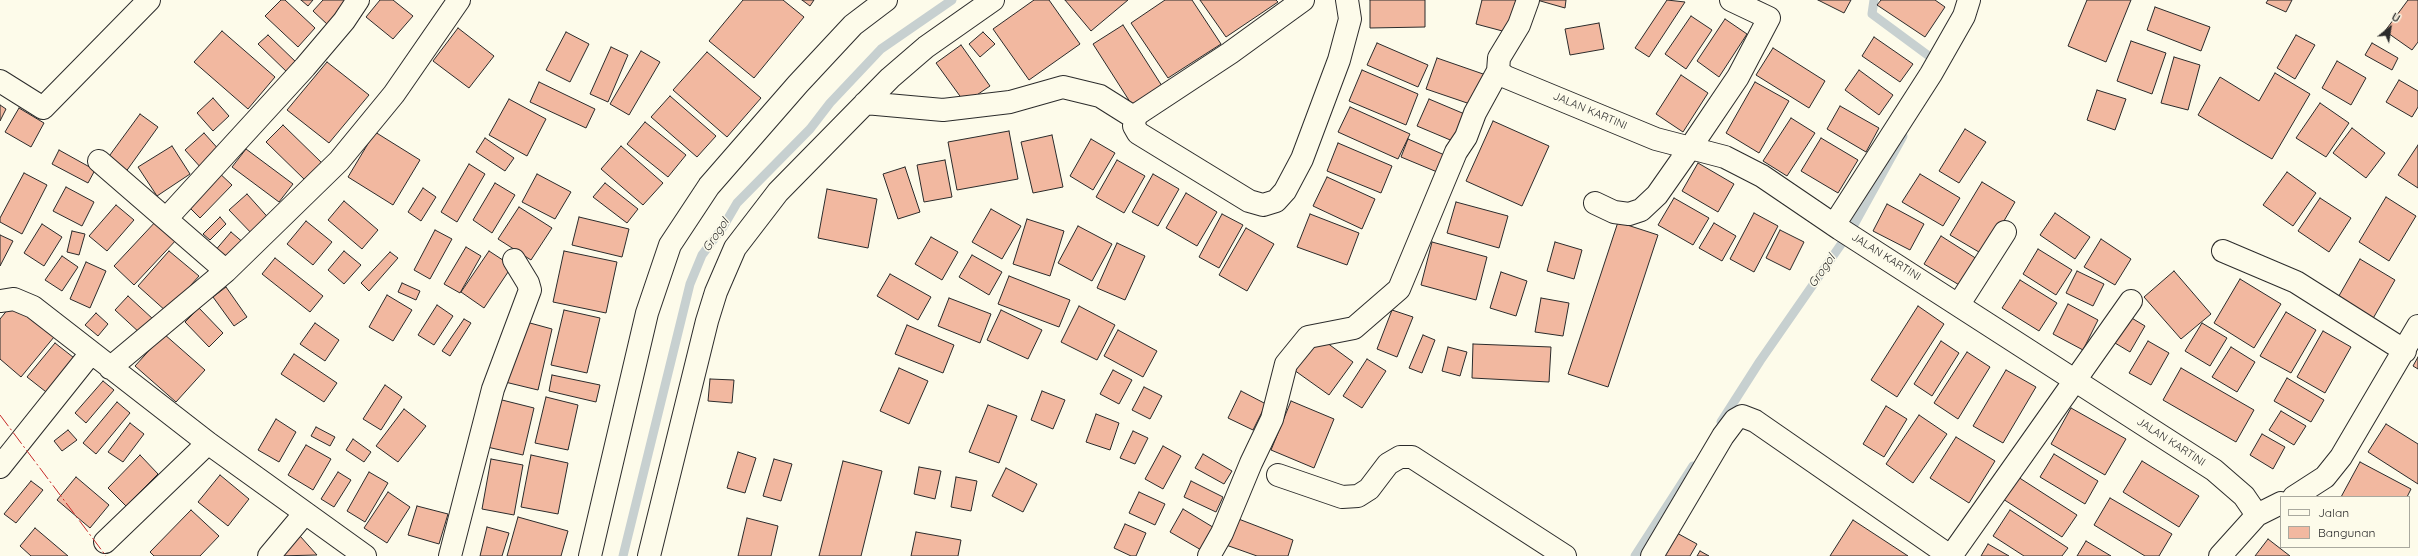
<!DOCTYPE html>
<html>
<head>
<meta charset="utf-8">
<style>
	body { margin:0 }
	#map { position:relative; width:2418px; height:556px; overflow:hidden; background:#fdfbea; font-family:Quicksand,sans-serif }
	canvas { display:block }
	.legend { position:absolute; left:2280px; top:496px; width:130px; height:52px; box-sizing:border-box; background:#fdfbea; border:1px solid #a9a89e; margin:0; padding:5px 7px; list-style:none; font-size:12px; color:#2b2b2b }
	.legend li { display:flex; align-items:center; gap:8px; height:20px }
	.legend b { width:20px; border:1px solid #a9a89e }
	.north { position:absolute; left:2370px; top:8px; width:40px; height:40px; -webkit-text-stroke:3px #fdfbea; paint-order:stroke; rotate:30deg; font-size:11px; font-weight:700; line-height:16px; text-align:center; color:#2b2b2b }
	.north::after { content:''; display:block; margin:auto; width:14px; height:18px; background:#2b2b2b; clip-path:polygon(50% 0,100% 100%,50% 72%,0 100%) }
</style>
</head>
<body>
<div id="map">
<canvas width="2418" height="556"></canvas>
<ul class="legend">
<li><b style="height:5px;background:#fdfbea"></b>Jalan</li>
<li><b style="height:11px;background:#f2b8a0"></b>Bangunan</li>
</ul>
<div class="north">U</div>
</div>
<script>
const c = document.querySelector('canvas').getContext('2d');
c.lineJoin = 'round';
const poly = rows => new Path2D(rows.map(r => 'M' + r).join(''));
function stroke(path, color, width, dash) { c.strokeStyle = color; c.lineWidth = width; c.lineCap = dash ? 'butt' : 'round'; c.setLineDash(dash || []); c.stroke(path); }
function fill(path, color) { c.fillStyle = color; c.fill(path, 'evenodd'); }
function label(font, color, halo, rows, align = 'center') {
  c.font = font + ' Quicksand,sans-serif'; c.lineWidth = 3; c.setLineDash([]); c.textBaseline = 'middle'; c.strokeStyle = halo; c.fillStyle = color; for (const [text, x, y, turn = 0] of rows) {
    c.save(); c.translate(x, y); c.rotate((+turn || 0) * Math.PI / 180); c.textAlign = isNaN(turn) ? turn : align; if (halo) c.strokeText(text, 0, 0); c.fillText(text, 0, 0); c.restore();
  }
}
const stream = poly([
	[1874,0,1872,14,1937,62],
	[1721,422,1760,361,1851,230,1903,136],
	[623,556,690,284,702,255,723,227,737,203,810,129,830,103,881,49,952,0],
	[1635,556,1693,466]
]);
const building = poly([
	[281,0,285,0,315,28,298,47,265,16,281,0],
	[301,0,313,0,308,6,301,0],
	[323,0,351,0,328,25,313,11,323,0],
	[380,0,393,0,413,16,393,39,366,17,380,0],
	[743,0,783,0,804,17,754,78,709,41,743,0],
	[802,0,814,0,810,6,802,0],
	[1034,0,1049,0,1080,44,1029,80,993,29,1034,0],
	[1065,0,1128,0,1091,31,1065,0],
	[1165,0,1192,0,1221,44,1168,78,1131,23,1165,0],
	[1200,0,1276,0,1278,2,1226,37,1200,0],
	[1370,0,1425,0,1425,27,1370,28,1370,0],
	[1482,0,1519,0,1510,33,1476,24,1482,0],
	[1537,0,1566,0,1565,8,1537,0],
	[1667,0,1685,2,1649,57,1635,48,1667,0],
	[1818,0,1851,0,1844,13,1818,0],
	[1881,0,1935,0,1945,7,1925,37,1877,5,1881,0],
	[2087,0,2131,0,2106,62,2068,46,2087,0],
	[2268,0,2292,0,2286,12,2266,3,2268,0],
	[2408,0,2418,0,2418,42,2412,50,2385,31,2408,0],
	[2155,7,2210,27,2201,51,2147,30,2155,7],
	[1691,16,1712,30,1686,69,1665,54,1691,16],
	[1725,19,1747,34,1719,77,1697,61,1725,19],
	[1599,23,1604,49,1570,55,1565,29,1599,23],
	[1123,25,1162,86,1132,105,1093,44,1123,25],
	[458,28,494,56,469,88,433,61,458,28],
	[222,31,275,77,248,109,194,62,222,31],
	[566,32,589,44,570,82,546,70,566,32],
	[983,32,995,44,980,57,969,44,983,32],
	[268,35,298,64,289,74,258,44,268,35],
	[2296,35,2315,45,2295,79,2277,68,2296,35],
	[1874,37,1913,64,1900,82,1862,56,1874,37],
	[2131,41,2166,53,2152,94,2117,81,2131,41],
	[1377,43,1428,65,1418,87,1367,65,1377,43],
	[2372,43,2398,58,2392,70,2365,55,2372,43],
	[961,45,990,86,965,103,936,63,961,45],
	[611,47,628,55,608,102,590,94,611,47],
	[1773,48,1825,81,1809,108,1756,75,1773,48],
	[641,51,660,62,629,115,610,104,641,51],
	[707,52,761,98,727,137,673,90,707,52],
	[2174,57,2200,65,2188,110,2161,103,2174,57],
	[1437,58,1486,75,1476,106,1426,89,1437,58],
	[2337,61,2366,78,2351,105,2322,88,2337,61],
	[327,62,369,95,329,143,287,110,327,62],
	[1362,70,1418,94,1406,125,1349,101,1362,70],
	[1859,70,1893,95,1879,115,1845,90,1859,70],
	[2275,73,2310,94,2272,159,2198,115,2220,77,2259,101,2275,73],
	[1681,75,1708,93,1683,132,1656,114,1681,75],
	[2399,80,2418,91,2418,107,2412,117,2386,102,2399,80],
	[539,82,595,109,586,128,530,102,539,82],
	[1755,82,1789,101,1759,153,1726,133,1755,82],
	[2097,90,2126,99,2115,130,2087,120,2097,90],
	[670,96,716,136,697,157,651,117,670,96],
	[213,98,229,116,213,131,197,113,213,98],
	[509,99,546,119,527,156,489,135,509,99],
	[1429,99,1467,115,1455,142,1417,126,1429,99],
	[2320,103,2349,123,2326,157,2296,138,2320,103],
	[0,105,6,109,0,121,0,105],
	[1840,106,1879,128,1866,152,1827,129,1840,106],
	[1350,107,1410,134,1398,159,1338,132,1350,107],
	[19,108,44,123,31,147,5,132,19,108],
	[140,114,158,127,125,173,107,159,140,114],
	[1791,118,1815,133,1787,176,1763,161,1791,118],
	[1493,121,1549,146,1522,206,1466,181,1493,121],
	[645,122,686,155,668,177,627,144,645,122],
	[283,125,323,164,306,181,266,142,283,125],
	[2352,128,2385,153,2366,178,2333,153,2352,128],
	[1965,129,1986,142,1959,183,1939,171,1965,129],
	[1009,131,1018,179,957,190,948,142,1009,131],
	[375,132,420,160,393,205,348,177,375,132],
	[204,133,221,152,202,169,185,150,204,133],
	[1052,135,1063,187,1033,193,1021,142,1052,135],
	[485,138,514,158,505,171,476,152,485,138],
	[1821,138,1858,160,1838,193,1801,171,1821,138],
	[1091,139,1115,153,1093,190,1070,176,1091,139],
	[1408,139,1449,157,1442,174,1401,157,1408,139],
	[1338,143,1392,166,1381,193,1327,171,1338,143],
	[2418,145,2418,188,2398,175,2418,145],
	[172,146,190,174,157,196,138,167,172,146],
	[621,146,663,183,643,205,601,169,621,146],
	[246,149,293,184,279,202,232,167,246,149],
	[59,150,95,170,88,183,52,164,59,150],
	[945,160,952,197,924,202,917,165,945,160],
	[1117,160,1145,176,1124,213,1096,197,1117,160],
	[1698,163,1734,184,1718,212,1682,191,1698,163],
	[469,164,485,174,457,222,441,212,469,164],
	[905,167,920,212,898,219,883,174,905,167],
	[216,170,232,185,200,218,185,203,216,170],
	[2287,172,2316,193,2293,226,2263,205,2287,172],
	[24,173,47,185,22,234,0,222,0,218,24,173],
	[537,174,571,192,555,219,522,202,537,174],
	[1153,174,1179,189,1158,226,1132,212,1153,174],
	[1920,174,1960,198,1943,226,1902,202,1920,174],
	[1327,177,1375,199,1362,229,1313,206,1327,177],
	[1982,182,2015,202,1984,255,1950,235,1982,182],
	[495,183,515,195,492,233,473,220,495,183],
	[605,183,638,209,627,223,593,197,605,183],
	[66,187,94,202,82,226,53,211,66,187],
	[423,188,436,197,421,221,408,212,423,188],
	[827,189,877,199,868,248,818,238,827,189],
	[1186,193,1217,212,1197,246,1166,228,1186,193],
	[247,194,273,223,256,238,229,210,247,194],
	[2386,197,2416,216,2389,261,2359,242,2386,197],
	[1674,198,1709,218,1693,245,1658,225,1674,198],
	[2320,198,2351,218,2329,252,2298,231,2320,198],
	[344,201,378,230,362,249,328,220,344,201],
	[1456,202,1508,216,1499,248,1447,233,1456,202],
	[1887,204,1924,224,1910,250,1873,231,1887,204],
	[116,205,134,220,107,251,89,236,116,205],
	[519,207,552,228,531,260,498,239,519,207],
	[991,209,1021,226,1002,259,972,242,991,209],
	[1754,213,1778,226,1754,272,1730,259,1754,213],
	[2055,213,2090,237,2075,259,2040,235,2055,213],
	[1222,214,1243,225,1219,268,1199,257,1222,214],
	[1310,214,1359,233,1347,265,1297,247,1310,214],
	[220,217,226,224,210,240,203,234,220,217],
	[579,217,629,229,622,257,572,245,579,217],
	[158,219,178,238,134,285,114,266,158,219],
	[1027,219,1064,231,1050,276,1013,264,1027,219],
	[306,221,332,242,313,265,287,244,306,221],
	[1618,222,1658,235,1608,387,1568,374,1618,222],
	[1714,223,1736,236,1722,261,1699,248,1714,223],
	[42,224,62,237,44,266,24,253,42,224],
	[1078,226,1112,244,1092,281,1058,263,1078,226],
	[1246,228,1274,244,1247,291,1219,275,1246,228],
	[435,230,452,239,430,279,414,270,435,230],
	[1780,230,1804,242,1790,270,1766,258,1780,230],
	[72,231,85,234,79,255,67,252,72,231],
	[231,232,245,244,229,265,214,252,231,232],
	[0,235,13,241,0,266,0,235],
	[1941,236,1977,259,1961,286,1924,264,1941,236],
	[931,237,958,252,942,280,915,264,931,237],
	[2101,239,2131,259,2115,285,2084,267,2101,239],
	[1432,242,1487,257,1476,300,1421,285,1432,242],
	[1555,242,1582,250,1574,279,1547,271,1555,242],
	[1117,243,1145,256,1125,300,1097,288,1117,243],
	[466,247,481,256,460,293,444,284,466,247],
	[2038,249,2072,270,2056,295,2023,274,2038,249],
	[169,251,199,276,167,312,138,286,169,251],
	[344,251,361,265,344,284,328,270,344,251],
	[489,251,512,266,484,308,461,292,489,251],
	[564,251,617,262,606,313,553,302,564,251],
	[390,252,398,258,369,291,361,283,390,252],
	[972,255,1002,272,989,295,959,277,972,255],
	[62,256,78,267,62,291,45,280,62,256],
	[275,258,323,296,310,312,262,274,275,258],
	[2360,259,2395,280,2371,322,2336,301,2360,259],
	[86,262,106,271,90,308,70,299,86,262],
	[2077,271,2104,284,2093,306,2066,293,2077,271],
	[2174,271,2211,314,2181,339,2144,297,2174,271],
	[1501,272,1527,281,1516,316,1490,308,1501,272],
	[890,274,931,297,918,320,877,296,890,274],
	[1009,276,1070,300,1059,327,998,304,1009,276],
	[2240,279,2281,304,2254,348,2214,323,2240,279],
	[2020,280,2057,303,2039,331,2002,308,2020,280],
	[402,283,420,291,416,300,398,292,402,283],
	[226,287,247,317,234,326,213,297,226,287],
	[387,295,412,310,393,341,369,327,387,295],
	[128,296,154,320,141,334,115,310,128,296],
	[949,298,991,314,980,343,938,326,949,298],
	[1541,298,1569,303,1563,336,1535,332,1541,298],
	[13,303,54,337,21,377,0,359,0,319,13,303],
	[2068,304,2098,320,2083,350,2053,334,2068,304],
	[437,305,453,316,434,345,418,335,437,305],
	[1079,306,1115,325,1097,360,1061,342,1079,306],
	[1918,306,1944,324,1897,397,1871,380,1918,306],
	[199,308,223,333,209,347,185,322,199,308],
	[564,310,600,318,587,373,551,365,564,310],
	[1001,310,1042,330,1028,359,987,340,1001,310],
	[1392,310,1413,317,1397,357,1377,349,1392,310],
	[2286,312,2316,330,2291,373,2260,356,2286,312],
	[96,313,108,324,98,336,85,325,96,313],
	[2125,314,2145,326,2130,352,2110,340,2125,314],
	[464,319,471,323,450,356,442,351,464,319],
	[519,320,552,329,538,390,505,382,519,320],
	[315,323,339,340,325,361,300,344,315,323],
	[2202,323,2227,338,2210,366,2185,351,2202,323],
	[907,325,954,345,943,373,895,354,907,325],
	[1118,330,1157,351,1143,377,1104,356,1118,330],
	[2323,331,2351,347,2325,393,2297,377,2323,331],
	[164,334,205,370,176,402,135,366,164,334],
	[1423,335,1435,340,1422,373,1409,368,1423,335],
	[1319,337,1353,362,1329,395,1294,370,1319,337],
	[1941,341,1959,353,1932,396,1914,384,1941,341],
	[2148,341,2169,353,2151,385,2129,373,2148,341],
	[55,343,78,361,50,395,27,377,55,343],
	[1473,344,1551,347,1549,382,1472,378,1473,344],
	[1448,347,1467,352,1460,376,1442,371,1448,347],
	[2231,347,2255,362,2237,392,2212,377,2231,347],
	[1967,352,1990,367,1958,419,1934,403,1967,352],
	[294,354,337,383,324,402,281,374,294,354],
	[2418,357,2418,369,2413,366,2418,357],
	[1367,359,1386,371,1362,408,1343,396,1367,359],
	[899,368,928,381,909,424,880,411,899,368],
	[2181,368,2254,410,2236,442,2163,400,2181,368],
	[1113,370,1132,380,1119,404,1100,394,1113,370],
	[2006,370,2036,387,2003,443,1973,426,2006,370],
	[552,375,600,385,596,402,549,391,552,375],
	[2287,378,2324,400,2311,422,2274,401,2287,378],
	[710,379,734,380,732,403,708,401,710,379],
	[103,381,114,390,86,423,75,413,103,381],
	[385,385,402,397,381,430,363,419,385,385],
	[1144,387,1162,396,1150,419,1132,410,1144,387],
	[1042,391,1065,400,1053,429,1031,420,1042,391],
	[1241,391,1266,404,1253,430,1228,418,1241,391],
	[546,397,578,405,568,450,535,443,546,397],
	[498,399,534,408,523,455,487,447,498,399],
	[1291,401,1334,419,1314,468,1271,450,1291,401],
	[117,402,130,413,96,454,83,443,117,402],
	[988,405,1017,416,999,463,969,452,988,405],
	[1886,406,1907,419,1884,457,1863,444,1886,406],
	[2071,408,2126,439,2105,475,2051,444,2071,408],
	[404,409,426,426,398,462,376,446,404,409],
	[2281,411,2306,426,2294,445,2269,430,2281,411],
	[1096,414,1119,423,1110,450,1086,442,1096,414],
	[1919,415,1947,434,1913,483,1886,464,1919,415],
	[276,419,296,432,279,462,258,450,276,419],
	[130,423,144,434,123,462,108,452,130,423],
	[2386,424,2418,444,2418,484,2368,452,2386,424],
	[316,427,335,437,330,446,311,436,316,427],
	[68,430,77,440,62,451,54,441,68,430],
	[1133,431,1148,438,1135,464,1120,458,1133,431],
	[2262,434,2285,447,2273,469,2250,455,2262,434],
	[1956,437,1995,461,1969,503,1930,478,1956,437],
	[353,439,371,452,364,462,346,450,353,439],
	[306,445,331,459,313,490,288,475,306,445],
	[1163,446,1181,456,1163,489,1145,479,1163,446],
	[738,452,756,458,745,493,727,488,738,452],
	[1203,454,1232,471,1224,484,1195,468,1203,454],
	[2054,454,2098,481,2085,504,2040,477,2054,454],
	[140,455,158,474,126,506,108,488,140,455],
	[531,455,568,463,558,514,521,507,531,455],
	[491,459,523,465,514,515,482,509,491,459],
	[774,459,792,464,781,501,763,496,774,459],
	[843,461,882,471,861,556,819,556,843,461],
	[2142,461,2199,496,2179,527,2123,492,2142,461],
	[2360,462,2411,489,2407,497,2341,497,2360,462],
	[919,467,941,471,935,499,914,494,919,467],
	[1006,468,1037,484,1023,512,992,496,1006,468],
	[338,472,351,480,334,507,321,499,338,472],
	[369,472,388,483,365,522,347,511,369,472],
	[220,475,249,499,228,526,198,502,220,475],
	[76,477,109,505,90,528,57,500,76,477],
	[956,477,977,481,971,511,951,507,956,477],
	[2018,477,2077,515,2062,537,2003,499,2018,477],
	[31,481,43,490,16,523,4,514,31,481],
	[1191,481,1223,497,1216,512,1184,497,1191,481],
	[388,492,410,507,387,543,364,528,388,492],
	[1139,492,1165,504,1155,525,1129,513,1139,492],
	[2110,498,2172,534,2159,556,2145,556,2094,525,2110,498],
	[417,506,448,514,439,544,408,535,417,506],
	[1183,509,1216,529,1203,551,1170,532,1183,509],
	[191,510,219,536,200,556,154,556,150,552,191,510],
	[2010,510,2068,548,2062,556,2024,556,1993,536,2010,510],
	[518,517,568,531,561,556,507,556,518,517],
	[747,518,778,526,771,556,738,556,747,518],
	[1236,518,1293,540,1288,556,1257,556,1226,545,1236,518],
	[1853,520,1908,556,1830,556,1853,520],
	[1125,524,1146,533,1136,556,1131,556,1114,548,1125,524],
	[487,527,509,533,502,556,480,556,487,527],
	[35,528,68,556,31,556,20,546,35,528],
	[916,532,961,540,958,556,911,556,916,532],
	[1675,532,1697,544,1690,556,1662,556,1675,532],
	[300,536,317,555,277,556,300,536],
	[2268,539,2290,556,2255,556,2268,539],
	[2086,541,2111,556,2077,556,2086,541],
	[1988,544,2009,556,1981,556,1988,544],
	[1700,551,1709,556,1697,556,1700,551]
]);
const minor = poly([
	[1303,0,1230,53,1139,113,1135,118,1134,126,1138,133,1249,201,1263,205,1276,201,1285,191,1302,159,1339,60,1350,19,1347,0],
	[1528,0,1519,25,1499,58,1498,71,1506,77,1656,139,1725,157,1762,176,1840,229,2214,470,2244,496,2257,515],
	[0,81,43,108,149,0],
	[865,103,943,110,1010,102,1063,87,1100,96,1135,118],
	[99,161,226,271],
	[1595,203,1614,212,1629,214,1641,210,1657,195,1690,148,1738,77,1769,18,1731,0],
	[166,219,305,67,344,21,358,0],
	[1834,225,1931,74,1964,16,1969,0],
	[2223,251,2296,282,2405,351],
	[0,301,14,299,33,307,208,443,365,556],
	[1959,304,2005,232],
	[110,368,226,271,339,161,394,94,459,0],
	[0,467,91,353],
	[1278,475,1342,497,1358,496,1369,489,1388,464,1400,457,1412,457,1565,556],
	[2294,497,2325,477,2341,457,2418,326],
	[105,542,208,443],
	[269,556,305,513],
	[450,556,493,389,530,290,528,283,514,260],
	[590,556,647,313,670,245,709,186,798,84,853,25,886,0],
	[649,556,707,321,716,292,735,248,778,192,890,78,926,47,993,0],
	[1209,556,1222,533,1251,463,1272,419,1286,364,1308,337,1354,328,1399,289,1456,152,1466,137,1475,113,1498,71],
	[1652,556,1723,436,1735,420,1742,416,1755,421,1950,556],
	[1951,556,2131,301],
	[2220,556,2257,515,2281,503]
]);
const power = poly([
	[0,415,106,556]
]);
const streetNames = [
	["JALAN KARTINI",1590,111,23],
	["JALAN KARTINI",1886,257,32],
	["JALAN KARTINI",2171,442,33]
];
const waterNames = [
	["Grogol",716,235,-56],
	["Grogol",1822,271,-55]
];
stroke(stream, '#c7d0d0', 9);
fill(building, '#f2b8a0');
stroke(building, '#2b2b2b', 1);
stroke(minor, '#2b2b2b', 24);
stroke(minor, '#fdfbea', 22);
stroke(power, '#c62828', 1, [14, 3, 2, 3]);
label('11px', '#2b2b2b', '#fdfbea', streetNames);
label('italic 12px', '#2b2b2b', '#fdfbea', waterNames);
</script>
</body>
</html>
